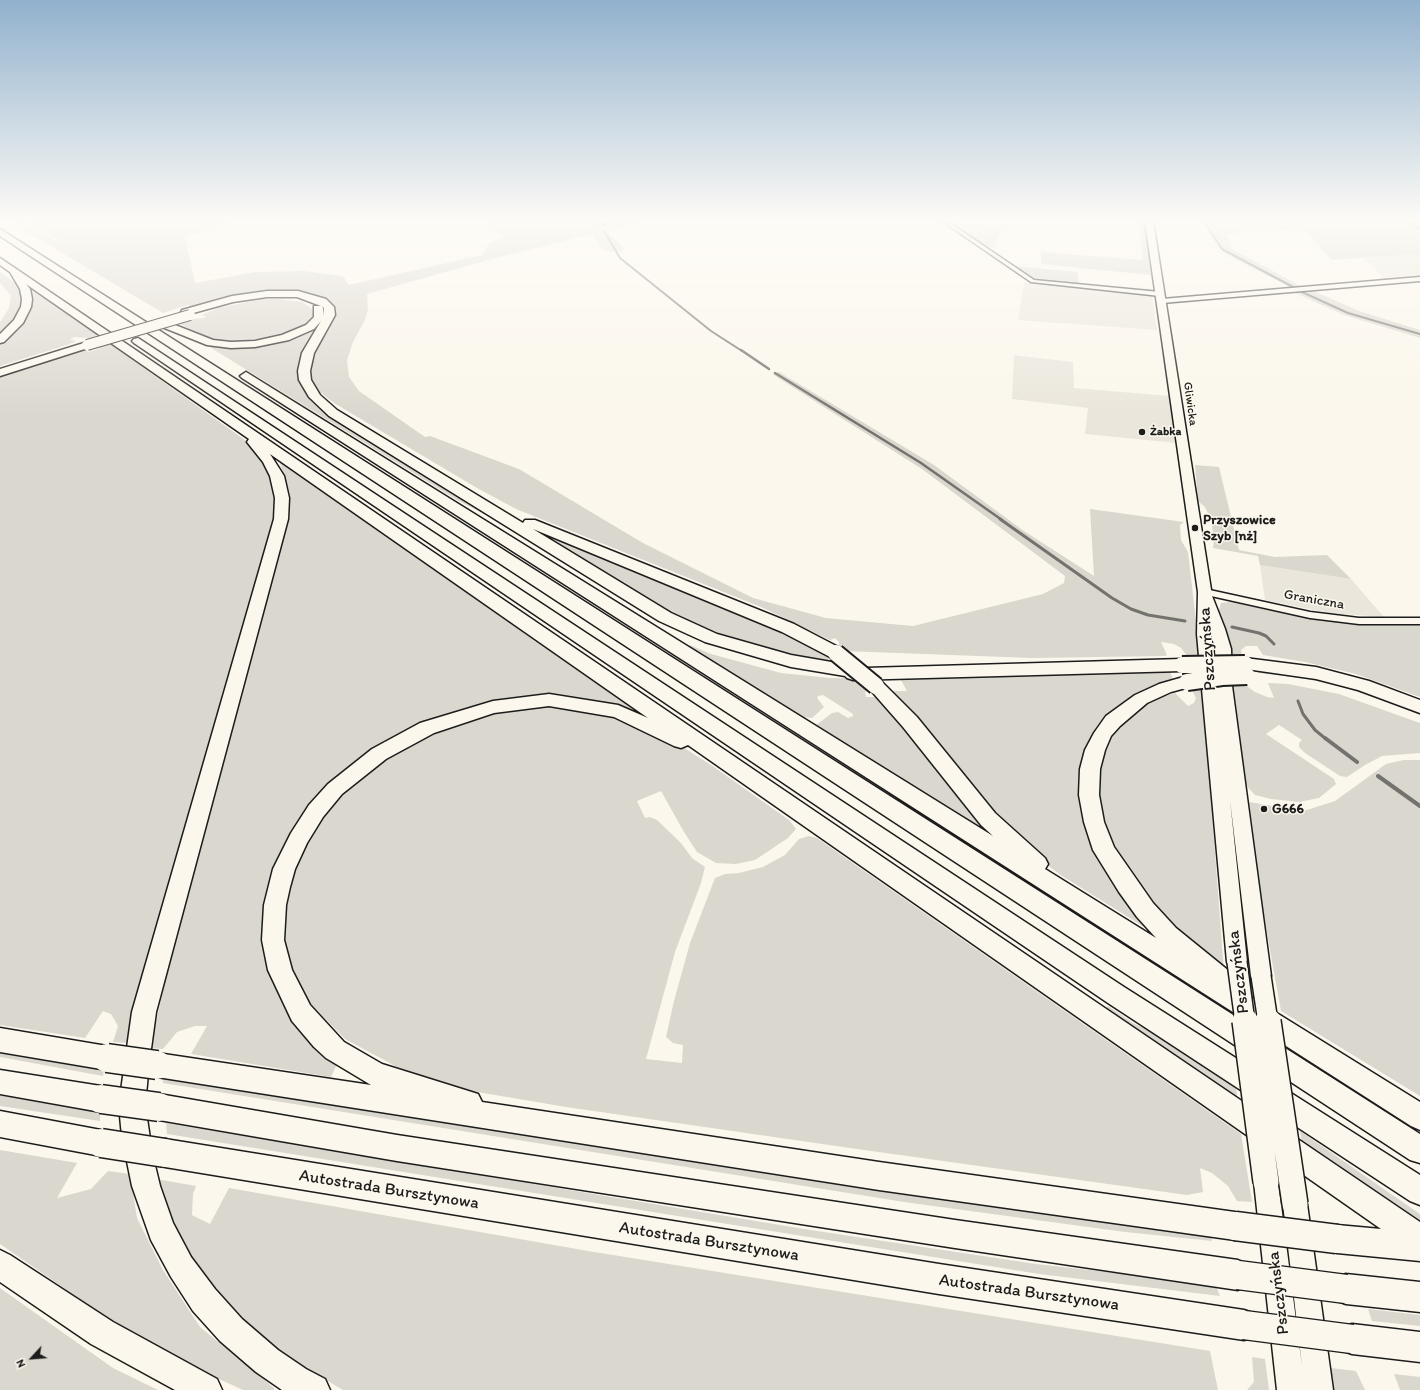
<!DOCTYPE html>
<html>
<head>
<meta charset="utf-8">
<style>
	body { margin:0 }
	#map { position:relative; width:1420px; height:1390px; overflow:hidden; background:#fbf7ec; font-family:Itim,sans-serif }
	canvas { display:block }
	.north { position:absolute; left:12px; top:1338px; width:40px; height:40px; -webkit-text-stroke:3px #fbf7ec; paint-order:stroke; rotate:244deg; font-size:11px; font-weight:700; line-height:16px; text-align:center; color:#1c1c1c }
	.north::after { content:''; display:block; margin:auto; width:14px; height:18px; background:#1c1c1c; clip-path:polygon(50% 0,100% 100%,50% 72%,0 100%) }
</style>
</head>
<body>
<div id="map">
<canvas width="1420" height="1390"></canvas>
<div class="north">N</div>
</div>
<script>
const c = document.querySelector('canvas').getContext('2d');
c.lineJoin = 'round';
function fill(path, color) { c.fillStyle = color; c.fill(path, 'evenodd'); }
const poly = rows => new Path2D(rows.map(r => 'M' + r).join(''));
function stroke(path, color, width, dash) { c.strokeStyle = color; c.lineWidth = width; c.lineCap = dash ? 'butt' : 'round'; c.setLineDash(dash || []); c.stroke(path); }
function label(font, color, halo, rows, align = 'center') {
  c.font = font + ' Itim,sans-serif'; c.lineWidth = 3; c.setLineDash([]); c.textBaseline = 'middle'; c.strokeStyle = halo; c.fillStyle = color; for (const [text, x, y, turn = 0] of rows) {
    c.save(); c.translate(x, y); c.rotate((+turn || 0) * Math.PI / 180); c.textAlign = isNaN(turn) ? turn : align; if (halo) c.strokeText(text, 0, 0); c.fillText(text, 0, 0); c.restore();
  }
}
const built = poly([
	[977,221,1017,221,1017,227,1010,226,967,234,952,224],
	[1420,254,1420,277,1385,280,1364,258],
	[1034,282,1152,295,1157,330,1018,320,1024,283],
	[1014,355,1073,362,1074,388,1169,396,1177,443,1085,434,1088,408,1012,399],
	[1260,565,1351,579,1384,617,1329,613,1265,600]
]);
const green = poly([
	[9,221,21,221,53,239,65,244,26,221,239,221,185,237,195,283,255,272,304,271,343,276,349,285,482,255,490,242,504,238,483,221,649,221,608,232,626,250,614,252,603,250,592,234,492,259,367,294,368,310,365,320,353,342,347,360,349,377,359,391,425,437,430,436,519,469,643,543,753,598,826,618,913,626,1043,594,1064,583,1065,576,922,469,772,374,779,372,934,465,1024,531,1094,576,1090,509,1184,522,1180,525,1181,540,1188,552,1197,630,1198,657,1188,657,1181,648,1174,644,1161,642,1167,655,1165,656,1032,658,844,651,839,647,839,642,835,638,830,640,761,607,516,509,477,488,334,403,320,392,311,378,311,361,334,318,334,307,325,299,292,292,191,308,188,305,163,313],
	[1138,221,1144,221,1151,275,1041,264,1041,252,1143,260],
	[1199,221,1420,221,1420,254,1331,260,1307,232,1283,230,1247,231,1227,234,1232,249,1302,287,1290,287,1227,255,1219,248,1205,226],
	[1010,226,1002,230,996,244,996,248,984,247,967,234],
	[1012,266,1078,272,1079,285,1038,281],
	[0,272,15,283,22,295,23,301,19,313,10,326,0,336,0,322,9,308,11,296,0,283],
	[30,286,98,335,90,338,74,337,70,340,76,341,70,344,0,366,0,344,12,333,30,307],
	[1311,290,1359,311,1420,330,1420,338,1344,315,1293,292],
	[263,299,279,299,302,302,311,308,314,313,312,319,306,326,295,332,266,341,233,343,209,340,177,322,185,322,194,319,203,318,207,317,202,315,218,308],
	[321,322,301,360,315,401,502,523,457,500,208,346,240,348,272,344,289,339,314,328],
	[107,342,252,445,271,473,275,490,276,509,129,1043,113,1042,118,1026,111,1014,103,1011,85,1038,0,1025,0,375,84,348,88,352,95,350,100,348,99,344],
	[283,462,535,641,643,715,608,705,561,699,473,708,341,775,267,893,262,935,268,972,283,1005,308,1040,337,1064,331,1077,191,1054,207,1026,195,1026,177,1032,163,1049,150,1048,169,964,287,522,290,494,280,463],
	[1195,465,1219,467,1239,550,1275,557,1327,555,1351,579,1260,565,1258,556,1213,548,1214,539,1211,520,1205,507,1198,501],
	[524,524,788,633,840,663,782,654,753,647,688,624],
	[1230,602,1314,619,1363,625,1420,624,1420,697,1356,674,1305,662,1263,655,1257,646,1246,646,1241,650,1242,656,1229,655,1219,610,1221,603],
	[690,645,711,654,781,673,830,678,859,678,869,686,865,692,866,697,881,697,993,835,815,726,832,713,838,712,848,718,853,716,853,714,823,695,818,696,817,698,824,707,812,718,803,717,689,647],
	[1256,670,1341,683,1420,712,1420,715,1383,700,1339,686,1303,678,1258,673],
	[1170,671,1173,680,1152,688,1108,717,1083,809,1157,935,1059,874,1024,846,982,802,890,691,907,691,901,680],
	[1246,682,1248,687,1255,692,1267,697,1274,698,1268,683,1288,684,1339,694,1417,722,1420,723,1420,753,1382,756,1365,765,1347,777,1340,776,1305,753,1299,747,1299,743,1302,740,1279,725,1266,734,1334,779,1336,784,1319,798,1299,802,1271,799,1255,795,1245,784,1232,683],
	[1201,686,1204,705,1224,972,1147,902,1118,862,1102,823,1098,796,1099,768,1104,747,1115,728,1138,709,1158,698,1175,693,1188,706,1194,703,1196,698,1191,688],
	[544,707,606,713,675,742,714,767,789,820,796,829,788,838,755,860,736,864,716,863,697,852,684,832,661,791,637,801,645,818,650,817,657,820,681,843,692,858,705,867,701,883,675,952,646,1059,682,1063,683,1045,673,1043,666,1037,674,1001,690,943,715,878,725,874,739,873,763,867,785,855,799,839,809,836,817,838,1241,1134,1252,1202,1237,1201,1228,1186,1212,1173,1200,1168,1203,1192,1187,1195,857,1149,566,1107,454,1088,397,1067,345,1039,306,999,289,963,282,932,285,890,300,843,330,802,359,775,422,735,481,716,516,709],
	[1404,760,1420,760,1420,1096,1281,1011,1263,911,1249,802,1285,808,1307,810,1335,801,1386,764],
	[988,852,1227,1002,1229,1017,1156,966,986,856],
	[1108,1006,1133,1023,1152,1032,1236,1088,1238,1104,1104,1012],
	[1286,1041,1420,1127,1420,1141,1289,1056],
	[0,1050,104,1069,103,1076,0,1057],
	[163,1077,1210,1232,1212,1241,1125,1232,904,1202,163,1083],
	[0,1095,100,1112,100,1121,0,1106],
	[166,1123,804,1229,1036,1264,1215,1284,1220,1296,1039,1274,167,1134],
	[1300,1131,1420,1214,1420,1223,1303,1148],
	[0,1150,77,1163,57,1198,91,1189,108,1171,130,1174,137,1218,163,1270,200,1327,274,1388,274,1390,243,1390,167,1355,77,1297,0,1244],
	[156,1179,196,1186,193,1194,192,1215,210,1224,229,1188,588,1251,1210,1351,1218,1390,343,1390,267,1345,208,1287,173,1229],
	[0,1288,113,1368,158,1390,0,1390],
	[1368,1309,1420,1315,1420,1326,1372,1321],
	[1252,1357,1265,1359,1269,1390,1247,1390,1254,1382],
	[1331,1368,1356,1371,1365,1390,1334,1390],
	[1394,1374,1420,1377,1420,1390,1400,1390]
]);
const streamFar3 = poly([
	[1204,221,1222,249,1293,287],
	[1405,221,1420,229],
	[599,227,612,221],
	[604,231,620,258,711,331,742,351],
	[1302,292,1348,313,1420,334]
]);
const streamFar2 = poly([
	[741,350,769,369],
	[775,373,921,463,1002,520]
]);
const streamFar1 = poly([
	[1000,519,1112,598,1131,609,1148,615,1185,621],
	[1232,627,1259,633,1266,636,1274,644],
	[1298,701,1303,714,1315,730,1326,739]
]);
const stream = poly([
	[1325,738,1357,762],
	[1378,776,1420,806]
]);
const minor = poly([
	[942,221,947,221,1034,280,1160,292,1163,294,1160,296,1031,282,942,221],
	[1420,277,1420,281,1162,303,1159,301,1162,299,1420,277],
	[1205,589,1310,612,1359,618,1420,618,1420,624,1359,624,1310,618,1202,594,1201,592,1202,590,1205,589]
]);
const primary = poly([
	[1145,221,1153,221,1212,596,1225,629,1231,649,1232,686,1271,976,1268,983,1261,985,1254,983,1251,976,1230,800,1247,962,1244,968,1237,971,1230,968,1227,962,1197,634,1198,592,1145,221],
	[1211,633,1215,649,1216,674,1211,634,1211,633],
	[1266,1170,1275,1173,1278,1182,1302,1366,1283,1204,1286,1195,1295,1192,1304,1195,1307,1204,1333,1390,1277,1390,1254,1182,1257,1173,1266,1170]
]);
const motorway = poly([
	[0,229,1420,1134,1420,1163,1410,1160,0,236,0,229],
	[0,258,1420,1222,1420,1261,1337,1253,1327,1249,1323,1239,1327,1229,1337,1225,1381,1229,688,745,681,748,674,746,614,717,549,706,494,713,434,733,386,759,342,794,323,817,307,843,295,869,290,887,286,905,284,940,292,970,310,1005,344,1042,382,1064,478,1094,482,1102,879,1162,1235,1212,1245,1216,1249,1226,1245,1236,1235,1240,879,1190,157,1077,148,1074,145,1105,152,1152,155,1143,165,1139,939,1264,1244,1310,1255,1314,1259,1325,1255,1336,1244,1340,939,1294,165,1167,155,1163,153,1157,160,1186,173,1223,191,1257,215,1289,242,1319,278,1350,306,1369,325,1379,330,1390,282,1390,256,1372,220,1341,193,1311,171,1277,151,1240,132,1186,122,1137,119,1105,132,1012,274,519,275,498,270,476,263,462,247,442,249,439,26,284,30,289,32,299,31,307,23,323,4,342,0,343,0,334,14,320,21,307,22,299,20,289,10,272,0,265,0,258],
	[270,454,648,718,618,705,549,694,493,701,420,723,372,749,328,784,309,805,291,833,273,869,264,905,262,940,268,970,292,1021,314,1047,326,1058,371,1085,157,1053,150,1056,156,1012,288,519,289,498,284,476,270,454],
	[267,291,298,291,326,299,334,307,335,315,314,353,310,371,311,380,320,395,337,410,523,523,525,520,535,520,794,624,842,649,845,653,842,657,836,659,830,657,782,632,533,529,671,613,717,634,791,655,866,668,1182,659,1188,661,1191,665,1188,669,1182,671,853,680,847,678,845,676,791,667,705,642,659,621,329,416,309,397,299,380,298,371,302,353,321,321,314,329,289,340,255,347,231,348,207,345,162,327,161,325,162,323,170,323,213,340,231,342,255,341,282,335,306,325,314,317,314,306,321,306,297,297,267,297,233,302,186,315,181,312,182,310,232,296,267,291],
	[322,306,324,308,324,316,323,308,322,306],
	[138,338,1124,987,1420,1175,1420,1205,1410,1201,1108,1003,134,343,132,341,134,339,138,338],
	[87,342,93,345,91,347,0,376,0,369,87,342],
	[246,372,993,836,981,825,903,727,867,686,870,682,876,680,882,682,917,717,995,813,1045,858,1048,864,1045,869,1156,938,1137,917,1119,892,1093,850,1084,822,1079,795,1080,769,1085,750,1094,733,1106,716,1135,695,1159,684,1187,676,1193,678,1196,682,1193,686,1171,692,1147,703,1120,726,1111,736,1105,750,1100,769,1099,795,1104,822,1114,847,1153,903,1176,928,1229,971,1233,978,1230,984,1420,1102,1420,1130,1411,1126,242,378,240,376,246,372],
	[1245,658,1316,667,1369,681,1420,700,1420,713,1358,690,1316,679,1239,668,1236,664,1239,660,1245,658],
	[0,1028,107,1046,116,1050,120,1058,116,1066,107,1070,0,1052,0,1028],
	[0,1070,101,1086,110,1090,114,1099,110,1108,101,1112,0,1094,0,1070],
	[159,1094,397,1135,955,1220,1238,1260,1248,1265,1253,1275,1248,1285,1238,1290,955,1248,397,1161,159,1120,150,1116,146,1107,150,1098,159,1094],
	[0,1111,101,1130,110,1134,114,1143,110,1152,101,1156,0,1137,0,1111],
	[0,1250,10,1255,113,1322,217,1379,222,1390,175,1390,91,1344,0,1282,0,1250],
	[1346,1274,1420,1282,1420,1312,1346,1304,1335,1300,1331,1289,1335,1278,1346,1274],
	[1352,1324,1420,1332,1420,1362,1352,1354,1341,1350,1337,1339,1341,1328,1352,1324]
]);
const primaryBridgeFar1 = poly([
	[1237,962,1245,1022],
	[1261,976,1268,1022]
]);
const primaryBridge = poly([
	[1245,1021,1266,1182],
	[1268,1021,1295,1204]
]);
const motorwayBridgeFar2 = poly([
	[87,345,190,315]
]);
const motorwayBridgeFar1 = poly([
	[836,653,876,686],
	[1182,665,1245,664],
	[1187,682,1222,677,1247,676]
]);
const motorwayBridge = poly([
	[107,1058,157,1065],
	[101,1099,159,1107],
	[101,1143,165,1153],
	[1235,1226,1337,1239],
	[1238,1275,1346,1289],
	[1244,1325,1352,1339]
]);
const markers = [
	[1142,432,4,"#1c1c1c"],
	[1195,528,4,"#1c1c1c"],
	[1264,809,4,"#1c1c1c"]
];
const farStreetnames = [
	["Gliwicka",1190,404,82]
];
const farPoinames = [
	["Żabka",1150,432]
];
const poiNames = [
	["Przyszowice",1203,520],
	["Szyb [nż]",1203,536],
	["G666",1272,809]
];
const streetNames = [
	["Graniczna",1314,600,10]
];
const nearStreetnames = [
	["Pszczyńska",1208,649,-94],
	["Pszczyńska",1239,972,-97],
	["Autostrada Bursztynowa",389,1190,9],
	["Autostrada Bursztynowa",709,1242,9],
	["Autostrada Bursztynowa",1029,1293,8],
	["Pszczyńska",1279,1293,-97]
];
fill(built, '#eae6dc');
fill(green, '#dad7ce');
stroke(streamFar3, '#74726e', 2);
stroke(streamFar2, '#74726e', 2.5);
stroke(streamFar1, '#74726e', 3);
stroke(stream, '#74726e', 4);
stroke(minor, '#1c1c1c', 3);
stroke(primary, '#1c1c1c', 3);
stroke(motorway, '#1c1c1c', 3);
fill(minor, '#fbf7ec');
fill(primary, '#fbf7ec');
fill(motorway, '#fbf7ec');
stroke(primaryBridgeFar1, '#1c1c1c', 22, []);
stroke(primaryBridge, '#1c1c1c', 28, []);
stroke(motorwayBridgeFar2, '#1c1c1c', 12, []);
stroke(motorwayBridgeFar1, '#1c1c1c', 20, []);
stroke(motorwayBridge, '#1c1c1c', 31, []);
stroke(primaryBridgeFar1, '#fbf7ec', 19);
stroke(primaryBridge, '#fbf7ec', 25);
stroke(motorwayBridgeFar2, '#fbf7ec', 10);
stroke(motorwayBridgeFar1, '#fbf7ec', 16);
stroke(motorwayBridge, '#fbf7ec', 28);
const sky = c.createLinearGradient(0, 0, 0, 416);
sky.addColorStop(0, '#91b1cd');
sky.addColorStop(0.53, '#fdfbf6');
sky.addColorStop(1, '#fdfbf600');
c.fillStyle = sky;
c.fillRect(0, 0, 1420, 416);
for (const [x, y, r, color] of markers) { const dot = new Path2D(); dot.arc(x, y, r, 0, 2 * Math.PI); c.fillStyle = color; c.fill(dot); stroke(dot, '#fbf7ec', 1.5); }
label('12px', '#1c1c1c', '#fbf7ec', farStreetnames);
label('bold 12px', '#1c1c1c', '#fbf7ec', farPoinames, 'left');
label('bold 14px', '#1c1c1c', '#fbf7ec', poiNames, 'left');
label('14px', '#1c1c1c', '#fbf7ec', streetNames);
label('17px', '#1c1c1c', '#fbf7ec', nearStreetnames);
</script>
</body>
</html>
